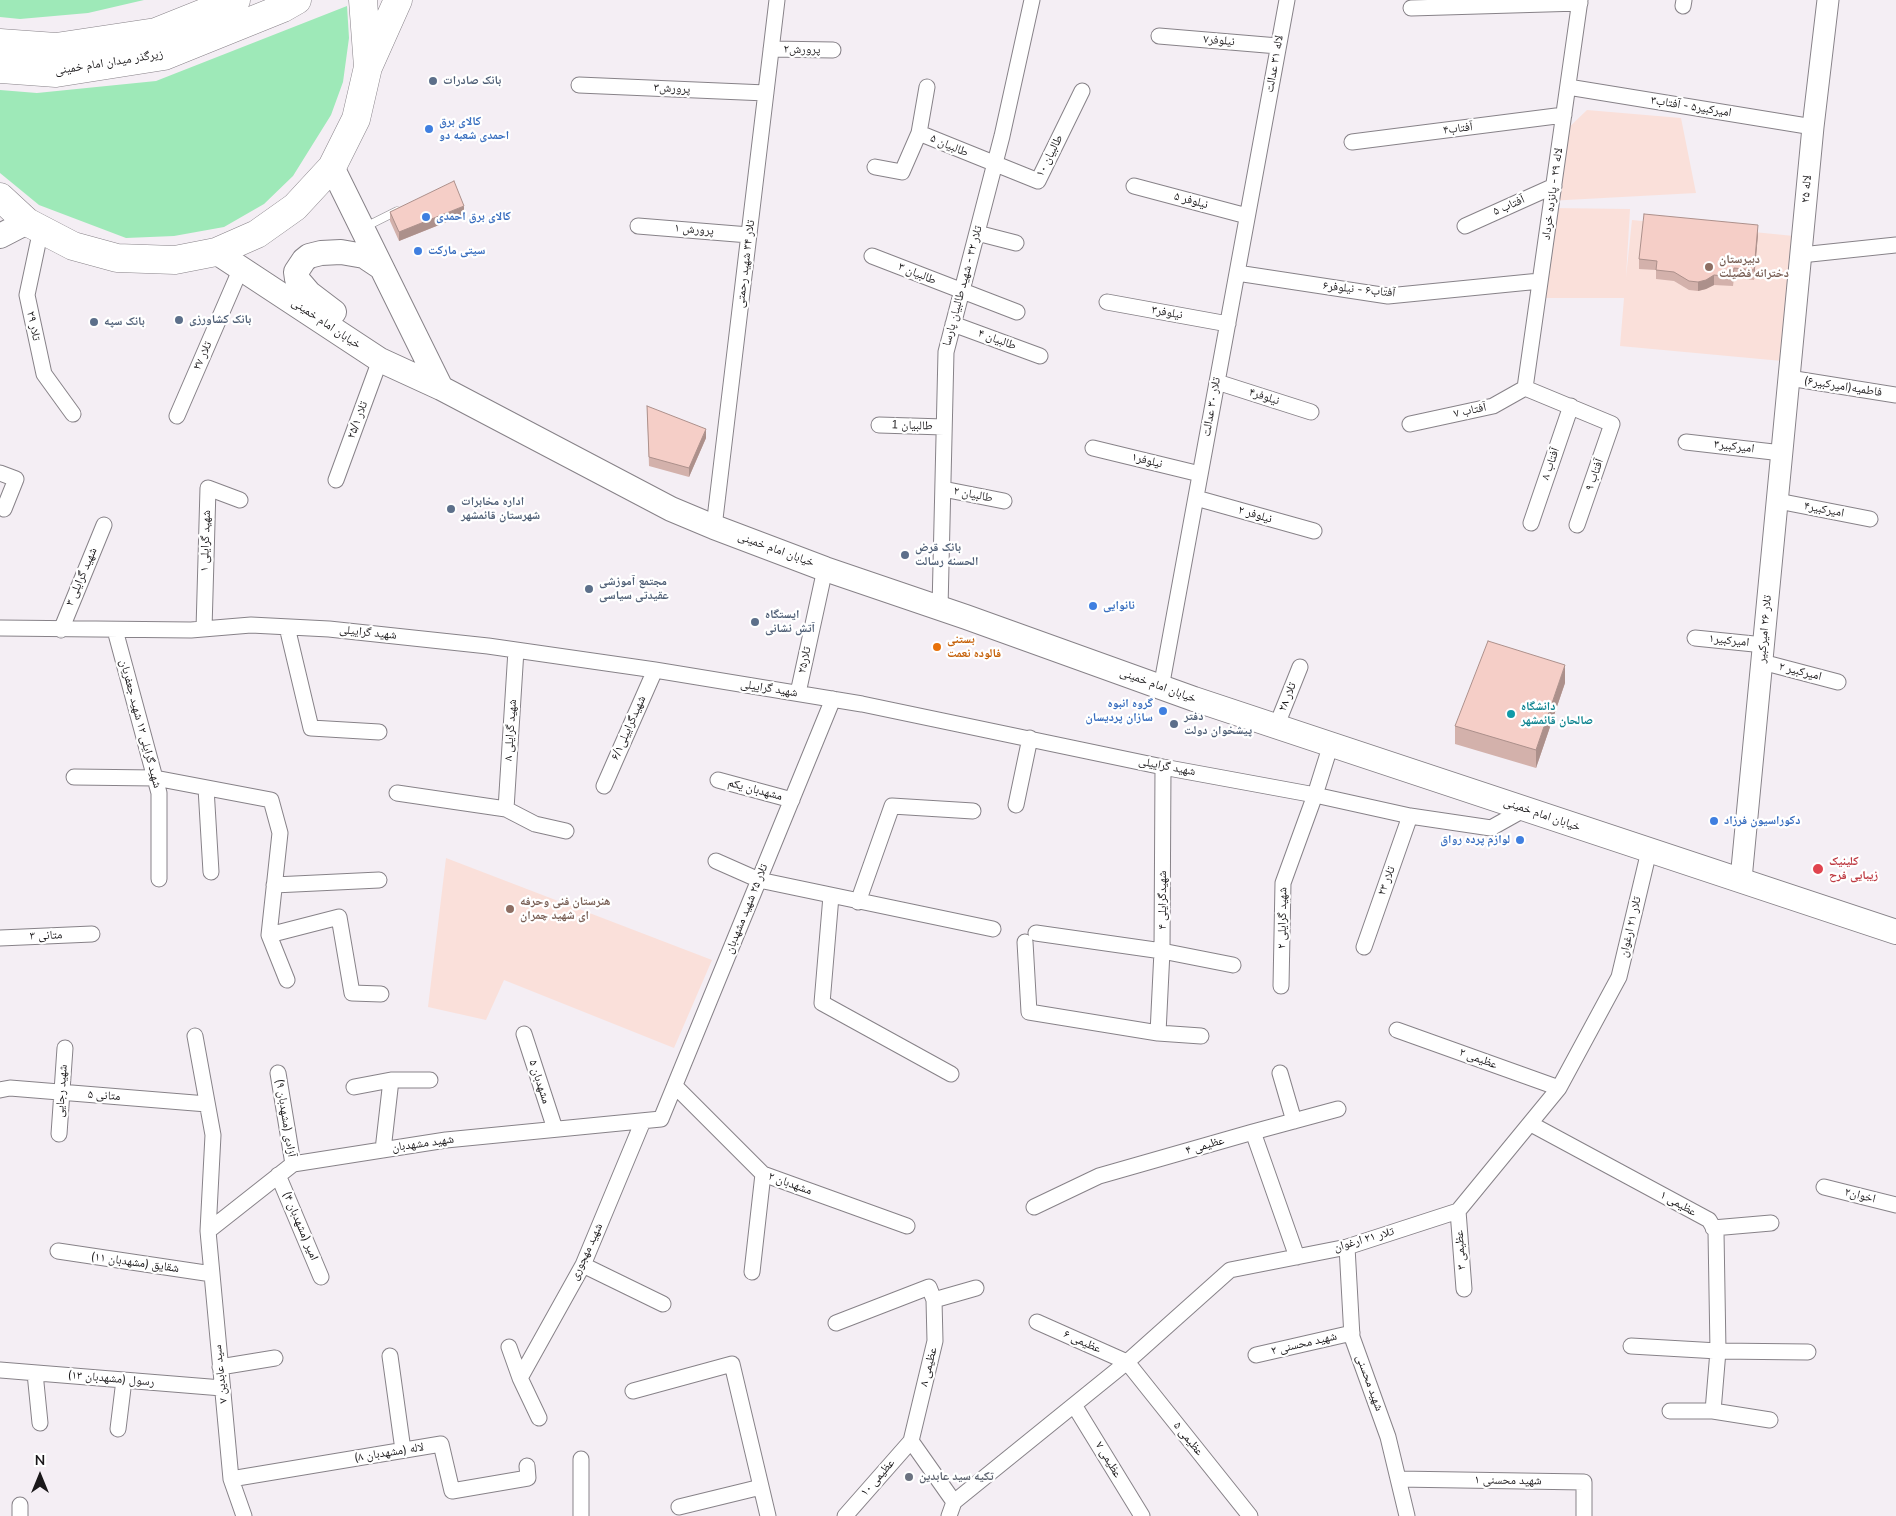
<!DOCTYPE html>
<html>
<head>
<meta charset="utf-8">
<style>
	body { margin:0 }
	#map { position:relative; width:1896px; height:1516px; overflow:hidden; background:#f4eef4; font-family:"Nunito Sans",sans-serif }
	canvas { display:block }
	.north { position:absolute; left:15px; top:1451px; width:50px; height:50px; -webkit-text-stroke:4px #fff; paint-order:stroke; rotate:0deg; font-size:14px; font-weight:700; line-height:20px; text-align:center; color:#1a181a }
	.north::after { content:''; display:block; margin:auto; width:18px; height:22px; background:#1a181a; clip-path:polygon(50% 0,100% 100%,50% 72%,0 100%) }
</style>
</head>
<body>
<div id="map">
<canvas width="1896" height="1516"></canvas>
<div class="north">N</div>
</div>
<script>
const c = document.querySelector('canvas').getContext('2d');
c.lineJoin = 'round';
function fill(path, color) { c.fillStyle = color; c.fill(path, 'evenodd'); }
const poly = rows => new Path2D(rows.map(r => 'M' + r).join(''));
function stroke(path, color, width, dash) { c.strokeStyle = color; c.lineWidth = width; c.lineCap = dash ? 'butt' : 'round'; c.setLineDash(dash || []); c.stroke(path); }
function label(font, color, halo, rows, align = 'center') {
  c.font = font + ' "Nunito Sans","Noto Naskh Arabic",sans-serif'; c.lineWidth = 4.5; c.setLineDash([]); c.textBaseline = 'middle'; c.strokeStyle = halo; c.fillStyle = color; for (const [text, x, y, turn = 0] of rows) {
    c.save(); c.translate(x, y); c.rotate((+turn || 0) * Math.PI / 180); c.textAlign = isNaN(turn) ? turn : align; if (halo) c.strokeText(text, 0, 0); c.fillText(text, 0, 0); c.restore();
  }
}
const education = poly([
	[1587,110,1681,118,1696,193,1548,201,1559,137],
	[1551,208,1630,209,1626,277,1632,220,1794,236,1782,361,1620,346,1624,298,1539,298],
	[446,858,712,960,674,1048,504,980,486,1020,428,1007]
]);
const green = poly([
	[0,0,144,0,88,13,20,19,0,17],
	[347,6,349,38,343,82,331,115,293,176,264,204,224,227,174,236,126,238,39,205,0,173,0,90,37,93,156,81]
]);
const lane = poly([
	[365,227,397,211]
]);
const street = poly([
	[1683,6,1684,0],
	[1411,8,1580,3],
	[1159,36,1278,46],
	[771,49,833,50],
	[579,85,766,93],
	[927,87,919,133,1038,181,1082,91],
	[1568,87,1813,127],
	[1352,142,1564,115],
	[875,167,902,172,919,133],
	[1134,186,1247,216],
	[638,226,749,235],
	[1465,226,1554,186],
	[41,229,27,295,44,374,73,414],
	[977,233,1016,243],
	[1801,255,1896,245],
	[872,256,1017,312],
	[1237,273,1388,296,1540,281],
	[1107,302,1228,324],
	[953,324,1040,356],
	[1789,378,1896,395],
	[1217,382,1311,412],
	[1525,388,1580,0],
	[1525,388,1612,424,1577,525],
	[177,416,241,268],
	[1410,424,1493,406,1525,388],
	[879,425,944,427],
	[1686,442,1782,453],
	[1093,448,1200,474],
	[0,473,16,479,4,509],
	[336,480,380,360],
	[943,489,1004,501],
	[1196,498,1314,531],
	[1778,501,1870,519],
	[1531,523,1571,406],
	[714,527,777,0],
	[940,608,946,352,1002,136,1032,0],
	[287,627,311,728,379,732],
	[0,628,191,630,251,625,329,629,488,646,655,670,862,704,1163,767,1315,795,1410,816,1491,828,1525,809],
	[204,629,208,488,240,500],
	[61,630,104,525],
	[115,630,159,793,159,879],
	[1695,638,1764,645],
	[1762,662,1838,682],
	[1161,688,1287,0],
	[798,693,825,569],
	[1276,727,1300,667],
	[74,777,155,778,271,800,280,833,269,935,287,980],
	[718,780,792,800],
	[604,786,655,670],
	[206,788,211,872],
	[397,793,506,809,535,824,566,831],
	[1016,805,1030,738],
	[506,809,516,650],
	[716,861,759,880,993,929],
	[274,885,379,880],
	[831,896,822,1003,951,1074],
	[858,902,892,806,973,811],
	[1036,933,1162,951,1233,965],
	[269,935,339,917,352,993,381,994],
	[0,938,92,934],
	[1025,942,1029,1012,1158,1033,1201,1036],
	[1364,947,1410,816],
	[1281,986,1283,883,1315,795,1331,744],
	[1397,1030,1559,1088],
	[1158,1033,1162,951,1163,767],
	[524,1034,555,1129],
	[195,1036,213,1135,208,1231,231,1479,244,1516],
	[278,1073,293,1164],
	[1280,1073,1294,1121],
	[675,1086,763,1174,907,1226],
	[354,1087,391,1080,430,1080],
	[0,1090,10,1088,207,1104],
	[1531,1124,1709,1220,1716,1232,1718,1351,1713,1411],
	[1253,1132,1338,1109],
	[59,1134,65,1048],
	[383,1150,391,1080],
	[278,1175,321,1277],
	[1824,1187,1896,1205],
	[1034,1207,1099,1176,1253,1132,1297,1257],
	[1458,1211,1464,1289],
	[1713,1228,1771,1223],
	[208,1231,293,1164,446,1140,661,1119,833,699],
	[1347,1247,1352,1337,1388,1437,1407,1516],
	[58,1251,212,1274],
	[583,1265,663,1304],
	[752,1272,763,1174],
	[934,1300,976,1288],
	[1037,1322,1127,1362,1250,1516],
	[836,1323,929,1287,934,1300,935,1341,911,1441,954,1502],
	[1631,1346,1718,1351,1808,1352],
	[509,1347,520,1378,539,1418],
	[1256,1355,1352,1333],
	[390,1356,403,1450],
	[220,1367,275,1358],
	[0,1370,222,1388],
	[35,1373,40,1423],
	[520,1378,583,1265,643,1121],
	[633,1391,732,1364,768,1516],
	[1074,1405,1142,1516],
	[1670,1411,1713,1411,1770,1420],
	[118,1429,124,1380],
	[581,1459,581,1516],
	[231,1479,441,1444,452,1491,528,1478,527,1466],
	[1398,1479,1584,1482,1584,1516],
	[679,1507,761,1487],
	[20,1516,20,1505],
	[845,1516,911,1441],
	[949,1516,954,1502,1127,1362,1230,1270,1347,1247,1458,1211,1559,1088,1619,977,1649,851]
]);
const secondary = poly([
	[1741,879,1813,127,1828,0]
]);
const primary = poly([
	[332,167,441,388],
	[0,236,27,222],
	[216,252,380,360,441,388,671,509,714,527,825,569,966,617,1194,699,1896,932],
	[334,312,309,293,297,279,296,272,304,260,309,256,321,253,341,252,364,256,379,266]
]);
const highway = poly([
	[0,43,56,47,156,32,236,0],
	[369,65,398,0],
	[0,69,56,73,164,56,283,8,297,0],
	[0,197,27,222,73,246,117,258,175,260,216,252,257,234,295,207,332,167,356,119,368,67,363,0]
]);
const wall = poly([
	[390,212,464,215,399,241,390,221],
	[1758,234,1754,280,1734,278,1733,286,1714,285,1706,289,1698,291,1689,290,1674,281,1656,279,1656,270,1639,269,1639,259],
	[647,406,706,438,689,477,649,466],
	[1565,683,1536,768,1455,744,1455,726]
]);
const shadedWall = poly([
	[464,206,464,215,399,241,399,232],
	[1758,225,1758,234,1754,280,1754,270],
	[1714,275,1714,285,1706,289,1698,291,1698,282],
	[706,429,706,438,689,477,689,468],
	[1565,665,1565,683,1536,768,1536,750]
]);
const building = poly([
	[454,181,464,206,399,232,390,212,454,181],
	[1644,214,1758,225,1754,270,1734,268,1733,277,1714,275,1706,280,1698,282,1689,281,1674,272,1656,270,1657,261,1639,259,1644,214],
	[647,406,706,429,689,468,649,457,647,406],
	[1488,641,1565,665,1536,750,1455,726,1488,641]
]);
const markers = [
	[433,81,5,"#5c6f8a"],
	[429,129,5,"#3f7fe0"],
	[426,217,5,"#3f7fe0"],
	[418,251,5,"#3f7fe0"],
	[1709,267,5,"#8d6e63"],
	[179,320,5,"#5c6f8a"],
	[94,322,5,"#5c6f8a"],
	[451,509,5,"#5c6f8a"],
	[905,555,5,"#5c6f8a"],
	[589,589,5,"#5c6f8a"],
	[1093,606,5,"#3f7fe0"],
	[755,622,5,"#5c6f8a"],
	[937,647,5,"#e8710a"],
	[1163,711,5,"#3f7fe0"],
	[1511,714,5,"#0f9aa8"],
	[1174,724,5,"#5c6f8a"],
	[1714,821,5,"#3f7fe0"],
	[1520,840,5,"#3f7fe0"],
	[1818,869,6,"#e0444e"],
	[510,909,5,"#8d6e63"],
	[909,1477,5,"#6b7280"]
];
const streetNames = [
	["نیلوفر۷",1219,41,5],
	["پرورش۲",802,50,1],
	["زیرگذر میدان امام خمینی",109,63,-9],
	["لاله ۳۱ عدالت",1275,64,-80],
	["پرورش۳",672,89,3],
	["امیرکبیر۵ - آفتاب۳",1691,107,9],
	["آفتاب۴",1458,129,-7],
	["طالبیان ۵",949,146,23],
	["طالبیان ۱۰",1050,156,-63],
	["لاله ۲۵",1807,189,-85],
	["لاله ۲۹ - پانزده خرداد",1553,194,-82],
	["نیلوفر ۵",1191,201,15],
	["آفتاب ۵",1509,206,-24],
	["پرورش ۱",694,230,5],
	["تلار ۳۴ شهید رحمتی",746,264,-83],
	["طالبیان ۳",917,274,22],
	["تلار ۳۲ - شهید طالبیان پارسا",963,286,-75],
	["آفتاب۶ - نیلوفر۶",1359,290,6],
	["نیلوفر۳",1167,313,10],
	["خیابان امام خمینی",326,324,34],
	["تلار ۲۹",33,326,78],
	["طالبیان ۴",997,340,20],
	["تلار ۲۷",203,356,-66],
	["فاطمیه(امیرکبیر۶)",1843,387,9],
	["نیلوفر۴",1264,397,18],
	["تلار ۳۰ عدالت",1212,407,-80],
	["آفتاب ۷",1470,411,-12],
	["تلار ۲۵/۱",358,420,-70],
	["طالبیان 1",912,426,2],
	["امیرکبیر۳",1734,447,7],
	["نیلوفر۱",1147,461,14],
	["آفتاب ۸",1551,464,-71],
	["آفتاب ۹",1595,475,-71],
	["طالبیان ۲",973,495,11],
	["امیرکبیر۴",1824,510,11],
	["نیلوفر ۲",1255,515,16],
	["شهید گرایلی ۱",206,541,-88],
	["خیابان امام خمینی",776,550,20],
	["شهید گرایلی ۳",82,577,-67],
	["تلار ۲۶ امیرکبیر",1765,629,-85],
	["شهید گراییلی",368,633,6],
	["امیرکبیر۱",1729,641,6],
	["تلار۲۵",805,660,-78],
	["امیرکبیر ۲",1800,672,14],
	["خیابان امام خمینی",1158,686,20],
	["شهید گراییلی",769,689,9],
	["تلار ۲۸",1288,697,-69],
	["شهید گرایلی ۱۲ شهید جعفریان",140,724,75],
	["شهیدگراییلی۶/۱",629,728,-66],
	["شهید گرایلی ۸",511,730,-86],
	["شهید گراییلی",1167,767,11],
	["مشهدبان یکم",755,790,15],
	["خیابان امام خمینی",1542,815,19],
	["تلار ۲۳",1387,881,-70],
	["شهیدگرایلی ۴",1163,900,-90],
	["تلار ۲۵ شهید مشهدبان",747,909,-68],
	["شهید گرایلی ۲",1283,918,-89],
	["تلار ۲۱ ارغوان",1631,927,-77],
	["متانی ۳",46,936,-2],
	["عظیمی ۲",1478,1059,20],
	["مشهدبان ۵",539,1082,72],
	["شهید رجایی",62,1091,-86],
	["متانی ۵",104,1096,4],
	["آزادی (مشهدبان ۹)",285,1118,81],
	["شهید مشهدبان",423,1144,-8],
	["عظیمی ۴",1205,1146,-16],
	["مشهدبان ۲",790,1184,20],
	["اخوان۲",1860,1196,14],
	["عظیمی ۱",1678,1204,29],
	["امیر (مشهدبان ۴)",300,1226,67],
	["تلار ۲۱ ارغوان",1364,1240,-16],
	["عظیمی ۳",1461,1250,-94],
	["شهید مهجوری",587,1252,-65],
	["شقایق (مشهدبان ۱۱)",135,1263,8],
	["عظیمی ۶",1082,1342,24],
	["شهید محسنی ۲",1304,1344,-13],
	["عظیمی ۸",929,1367,-76],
	["سید عابدین ۷",221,1374,-96],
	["رسول (مشهدبان ۱۳)",111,1379,5],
	["شهید محسنی",1369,1383,70],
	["عظیمی ۵",1188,1439,51],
	["لاله (مشهدبان ۸)",389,1453,-9],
	["عظیمی ۷",1108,1460,59],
	["عظیمی ۱۰",878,1478,-49],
	["شهید محسنی ۱",1508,1481,1]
];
const serviceNames = [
	["بانک صادرات",443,81],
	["بانک کشاورزی",189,320],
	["بانک سپه",104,322],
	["اداره مخابرات",461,502],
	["شهرستان قائمشهر",461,516],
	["بانک قرض",915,548],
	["الحسنه رسالت",915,562],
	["مجتمع آموزشی",599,582],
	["عقیدتی سیاسی",599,596],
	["ایستگاه",765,615],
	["آتش نشانی",765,629],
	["دفتر",1184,717],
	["پیشخوان دولت",1184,731]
];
const shopNames = [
	["کالای برق",439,122],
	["احمدی شعبه دو",439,136],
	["کالای برق احمدی",436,217],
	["سیتی مارکت",428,251],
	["نانوایی",1103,606],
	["گروه انبوه",1153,704,"right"],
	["سازان پردیسان",1153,718,"right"],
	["دکوراسیون فرزاد",1724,821],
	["لوازم پرده رواق",1510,840,"right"]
];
const educationNames = [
	["دبیرستان",1719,260],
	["دخترانه فضیلت",1719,274],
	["هنرستان فنی وحرفه",520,902],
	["ای شهید چمران",520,916]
];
const foodNames = [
	["بستنی",947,640],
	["فالوده نعمت",947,654]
];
const cultureNames = [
	["دانشگاه",1521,707],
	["صالحان قائمشهر",1521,721]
];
const healthNames = [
	["کلینیک",1829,862],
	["زیبایی فرح",1829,876]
];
const worshipNames = [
	["تکیه سید عابدین",919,1477]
];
fill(education, '#fae0da');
fill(green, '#9ee9b8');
stroke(lane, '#878288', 9);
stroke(street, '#878288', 17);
stroke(secondary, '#878288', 23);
stroke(primary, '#878288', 26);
stroke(highway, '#878288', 29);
stroke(lane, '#fff', 8);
stroke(street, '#fff', 15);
stroke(secondary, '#fff', 21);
stroke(primary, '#fff', 24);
stroke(highway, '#fff', 28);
fill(wall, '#d3b1ab');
fill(shadedWall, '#ac908b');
fill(building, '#f5cec7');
stroke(building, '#ac908b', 1);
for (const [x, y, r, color] of markers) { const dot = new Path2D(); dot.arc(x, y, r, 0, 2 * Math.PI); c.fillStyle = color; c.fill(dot); stroke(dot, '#fff', 2); }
label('12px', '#1a181a', '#fff', streetNames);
label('bold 12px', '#4e5e75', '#fff', serviceNames, 'left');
label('bold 12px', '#366cbe', '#fff', shopNames, 'left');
label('bold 12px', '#785e54', '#fff', educationNames, 'left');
label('bold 12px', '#c56008', '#fff', foodNames, 'left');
label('bold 12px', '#0d838f', '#fff', cultureNames, 'left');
label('bold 12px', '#be3a42', '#fff', healthNames, 'left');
label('bold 12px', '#5b616d', '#fff', worshipNames, 'left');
</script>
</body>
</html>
